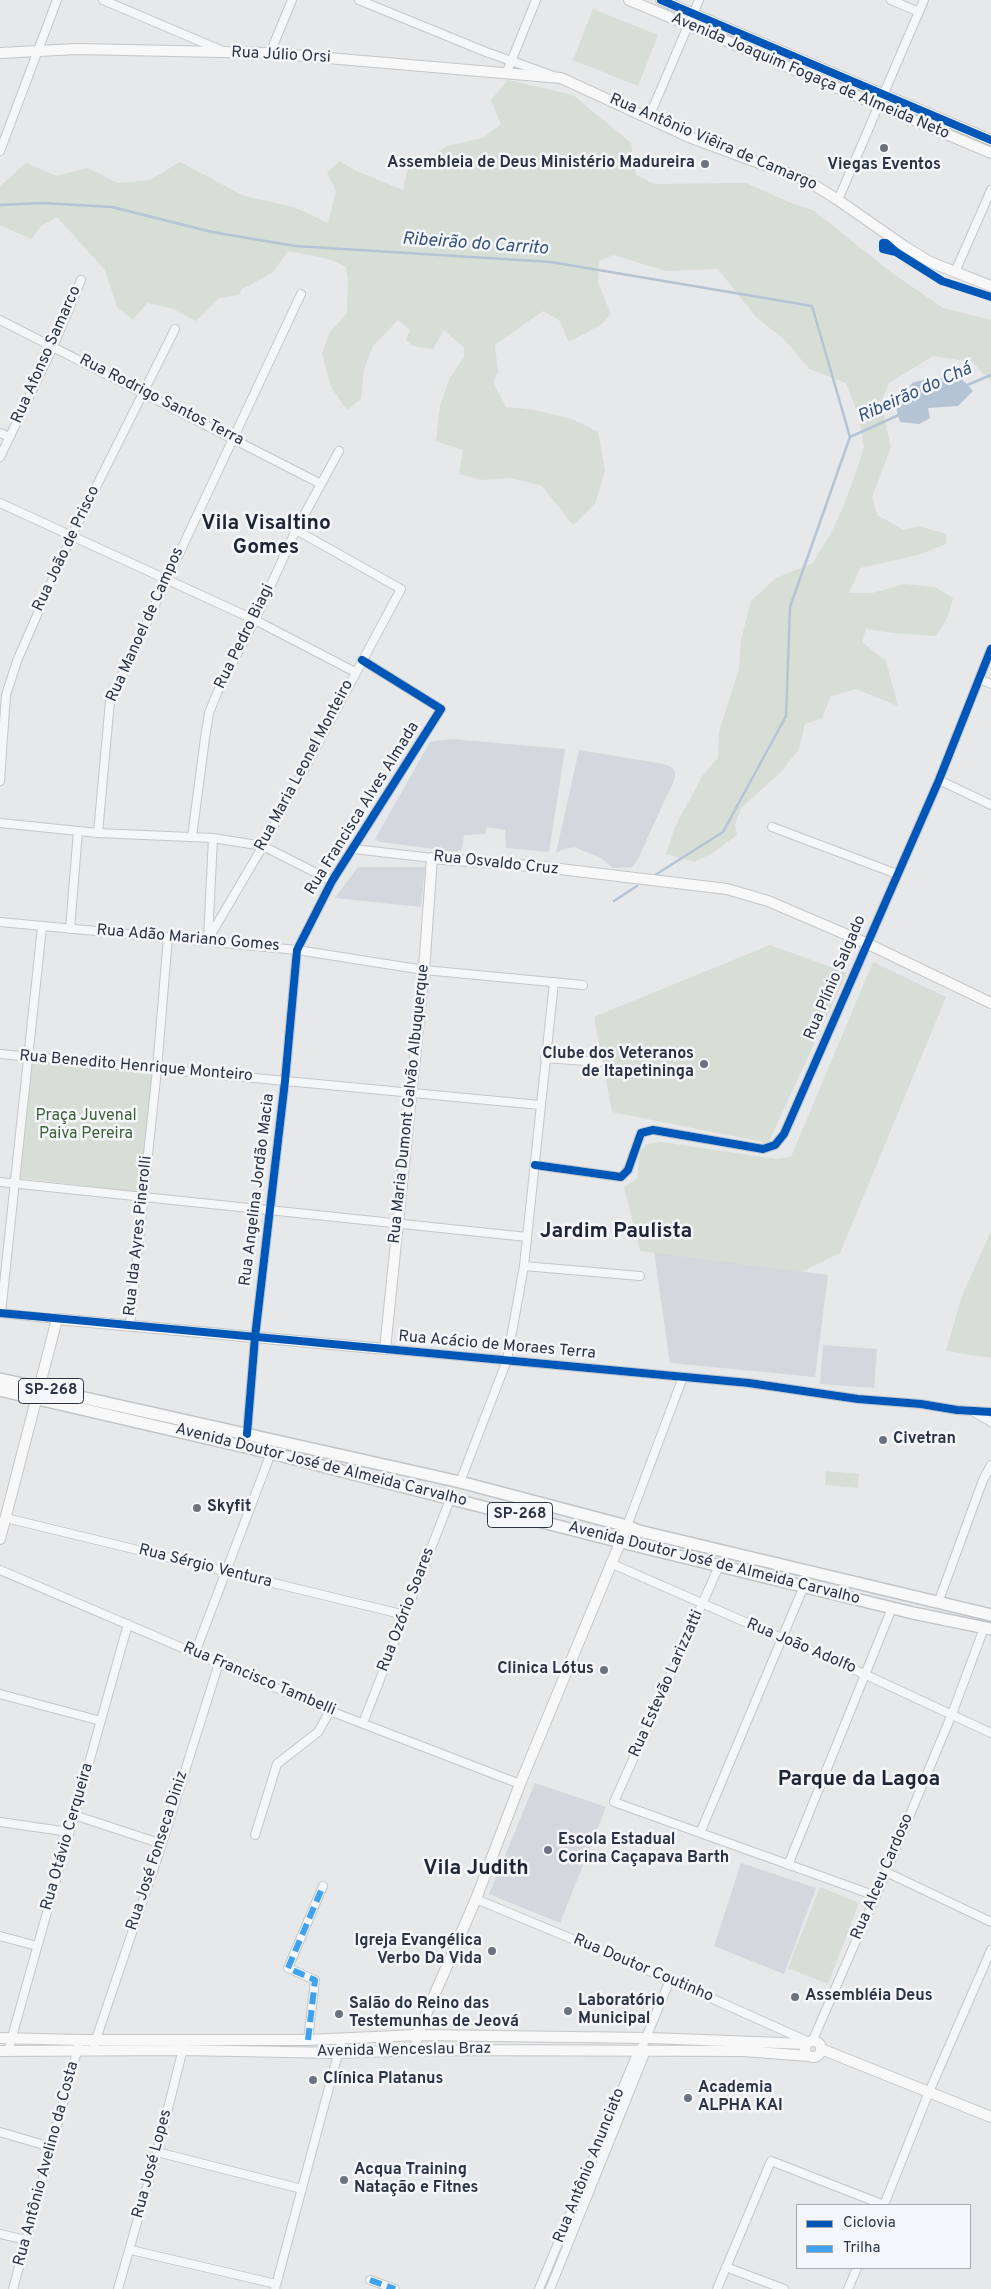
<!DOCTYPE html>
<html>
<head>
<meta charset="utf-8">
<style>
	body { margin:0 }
	#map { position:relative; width:991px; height:2289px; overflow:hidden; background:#e6e8ea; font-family:Overpass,sans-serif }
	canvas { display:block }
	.legend { position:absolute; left:796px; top:2204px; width:175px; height:65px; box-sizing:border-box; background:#f4f6f9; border:1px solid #a4a8b1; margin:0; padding:6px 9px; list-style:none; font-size:15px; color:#2b3445 }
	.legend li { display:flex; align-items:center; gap:10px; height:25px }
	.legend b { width:25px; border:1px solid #a4a8b1 }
</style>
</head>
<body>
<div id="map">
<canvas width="991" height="2289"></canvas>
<ul class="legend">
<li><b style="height:6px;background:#0057b8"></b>Ciclovia</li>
<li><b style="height:6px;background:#3ea3ec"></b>Trilha</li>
</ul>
</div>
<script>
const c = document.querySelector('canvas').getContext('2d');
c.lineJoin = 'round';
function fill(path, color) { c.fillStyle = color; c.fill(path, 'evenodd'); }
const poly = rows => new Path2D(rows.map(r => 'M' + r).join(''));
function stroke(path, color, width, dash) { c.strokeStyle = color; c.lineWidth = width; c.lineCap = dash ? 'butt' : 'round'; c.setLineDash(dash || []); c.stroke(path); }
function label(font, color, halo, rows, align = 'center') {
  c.font = font + ' Overpass,sans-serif'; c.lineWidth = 5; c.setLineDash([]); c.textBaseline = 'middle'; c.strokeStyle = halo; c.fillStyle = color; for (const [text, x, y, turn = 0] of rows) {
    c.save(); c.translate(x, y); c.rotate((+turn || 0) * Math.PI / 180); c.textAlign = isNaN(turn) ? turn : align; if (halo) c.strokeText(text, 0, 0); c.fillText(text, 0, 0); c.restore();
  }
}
const built = poly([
	[452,739,565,749,549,852,506,848,505,830,487,827,485,834,464,835,462,849,457,852,380,842,375,839,430,742],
	[579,750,664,764,671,767,675,771,675,778,637,861,632,867,613,868,601,858,574,847,564,849,556,853],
	[358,867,425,867,421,907,335,898],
	[654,1252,828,1275,815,1377,670,1363],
	[823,1345,877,1349,874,1388,820,1384],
	[535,1783,606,1807,560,1923,489,1894],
	[741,1863,816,1888,784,1974,714,1946]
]);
const green = poly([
	[593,9,658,35,638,86,573,60],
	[508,80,573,95,631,143,636,175,654,184,746,183,791,203,813,210,892,273,943,308,991,320,991,381,972,362,933,356,889,383,881,402,891,447,872,497,877,515,904,530,918,526,946,534,946,544,918,555,860,568,849,593,872,593,905,584,935,587,953,598,948,616,936,636,892,633,866,629,862,642,886,661,898,706,856,689,831,696,822,718,805,724,799,749,781,772,741,808,735,824,737,835,711,854,694,862,666,854,675,827,703,775,718,758,719,732,739,669,741,640,751,601,776,578,813,563,831,533,842,510,859,464,864,446,857,411,846,383,809,369,785,340,756,317,718,269,666,271,613,255,599,261,598,283,611,314,602,324,569,342,559,320,543,311,495,345,498,372,493,382,506,407,534,410,572,419,598,432,605,470,595,504,573,525,542,486,511,478,482,480,459,474,463,450,436,441,440,406,449,380,464,357,464,348,444,330,433,349,413,346,406,340,410,330,398,320,373,346,364,369,361,399,347,410,331,387,322,354,330,332,347,313,348,280,346,267,329,259,288,251,272,273,242,289,239,295,219,298,196,321,171,308,147,303,133,320,117,307,105,270,57,217,41,226,31,239,0,225,0,186,26,163,56,176,88,168,118,183,150,180,180,162,244,196,294,207,328,223,336,191,327,173,339,161,356,171,403,190,408,168,426,160,447,146,483,138,501,124,491,100],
	[770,945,847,973,768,1143,612,1112,594,1017],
	[873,962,946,997,840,1253,801,1272,640,1251,624,1187,637,1179,640,1152,647,1144,661,1142,777,1159,791,1157],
	[32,1061,152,1072,140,1192,19,1178],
	[991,1231,991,1358,946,1351,962,1296],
	[826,1471,859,1474,858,1488,825,1485],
	[820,1887,859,1903,828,1984,788,1968]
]);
const water = poly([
	[930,378,961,378,973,391,958,406,928,408,930,418,919,424,900,422,896,408,899,401,912,383]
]);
const stream = poly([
	[0,205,42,203,112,207,212,232,295,246,551,262,812,306,850,437],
	[965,386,991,375],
	[850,437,901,414],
	[655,875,723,832,786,716,790,607,850,437],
	[614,901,637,886]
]);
const street = poly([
	[103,0,223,51],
	[359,0,486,52,551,75],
	[891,0,919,12],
	[270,53,292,0],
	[506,74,536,0],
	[649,117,699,0],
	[0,151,57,0],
	[838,200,924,0],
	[955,272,991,190],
	[0,320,321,484],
	[0,433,10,437],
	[0,457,53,347,81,280],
	[0,503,255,620,355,672],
	[979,679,991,684],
	[939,780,991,805],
	[0,781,6,695,17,661,71,537,175,329],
	[0,823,98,833,213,838,263,846,332,881],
	[772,827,897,874],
	[98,833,110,701,301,294],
	[192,837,205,738,209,713,217,693,255,620,296,530,339,451],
	[354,849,432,858],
	[0,922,297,950,424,970,583,985],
	[70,929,78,831],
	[208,939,213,838],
	[207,941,263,846,401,589,296,530],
	[0,1054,540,1105],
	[545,1058,599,1062],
	[535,1165,621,1177,628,1170,641,1133,653,1130,763,1149,775,1145,784,1134,939,780,991,649],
	[0,1182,527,1237],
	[524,1266,640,1276],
	[0,1313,57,1319],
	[1,1313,42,927],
	[130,1325,157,1069,168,937],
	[385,1349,749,1383,858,1399,921,1404,957,1410,991,1412],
	[974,1412,991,1422],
	[247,1434,255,1337,285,1081,297,950,332,881,441,709,362,660],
	[460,1482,507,1360,524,1266,554,982],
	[6,1518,405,1615],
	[627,1526,683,1377],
	[610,1563,864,1674,991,1733],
	[719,1566,614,1802,876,1896],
	[0,1570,330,1711,520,1784],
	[938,1603,983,1480,991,1465],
	[195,1653,271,1453],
	[0,1694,101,1721],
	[363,1723,451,1497],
	[74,1815,162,1844],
	[0,1822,69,1832],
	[700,1833,804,1586],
	[255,1835,277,1764,318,1732,330,1711],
	[788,1865,892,1608],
	[886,1872,991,1922],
	[476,1899,673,1981,809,2042],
	[0,1936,37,1946],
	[308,2040,315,1980,288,1968,323,1886],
	[812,2042,886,1872,952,1714,984,1628],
	[8,2051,128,1624],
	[92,2051,162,1844,219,1663],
	[0,2132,51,2147],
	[157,2152,302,2189],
	[0,2234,26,2240],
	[131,2250,276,2284],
	[726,2267,784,2289],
	[370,2280,395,2289],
	[13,2289,80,2040],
	[118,2289,157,2152,184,2045],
	[275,2289,342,2039],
	[539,2289,638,2051,643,2045,670,1980],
	[550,2289,646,2051,644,2047],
	[717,2289,771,2161,884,2205,929,2092,991,1950],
	[848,2289,857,2268]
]);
const secondary = poly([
	[629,0,991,153],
	[661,0,991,140],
	[0,53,77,49,270,53,561,78,689,137,808,181,838,200,904,246,930,262,991,286],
	[0,1539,57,1319,385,1349,424,970,432,858,543,867,727,889,768,901,866,943,991,1003],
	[0,2038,80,2040,308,2040,417,2035,650,2038,807,2044],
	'805 2049a8 8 0 1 1 16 0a8 8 0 1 1-16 0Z',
	[821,2049,991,2117],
	[416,2050,417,2035,476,1899,520,1784,627,1526],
	[0,2051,183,2050,338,2053,416,2050,743,2051,809,2056]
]);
const primary = poly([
	[0,1379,460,1482,627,1526,639,1531,991,1615],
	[0,1390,271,1453,613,1540,913,1613,991,1629]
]);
const quiet = poly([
	[308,2040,315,1980,288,1968,323,1886],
	[370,2280,395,2289]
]);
const cycleway = poly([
	[661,0,991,140],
	[896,252,883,249,883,243,886,243,896,252,942,281,991,297],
	[535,1165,621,1177,628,1170,641,1133,653,1130,763,1149,775,1145,784,1134,939,780,991,649],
	[0,1313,749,1383,858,1399,921,1404,957,1410,991,1412],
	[247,1434,255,1337,285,1081,297,950,332,881,441,709,362,660]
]);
const markers = [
	[884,148,5,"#6c737f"],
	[705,164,5,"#6c737f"],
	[704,1064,5,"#6c737f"],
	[883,1440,5,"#6c737f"],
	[197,1508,5,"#6c737f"],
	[604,1670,5,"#6c737f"],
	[548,1850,5,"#6c737f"],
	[492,1951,5,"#6c737f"],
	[795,1997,5,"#6c737f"],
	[568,2011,5,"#6c737f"],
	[339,2014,5,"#6c737f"],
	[313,2080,5,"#6c737f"],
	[688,2098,5,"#6c737f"],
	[344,2180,5,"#6c737f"]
];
const shields = [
	[51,1391,65],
	[520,1515,65]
];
const shieldNames = [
	["SP-268",51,1391],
	["SP-268",520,1515]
];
const streetNames = [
	["Rua Júlio Orsi",281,56,3],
	["Avenida Joaquim Fogaça de Almeida Neto",810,77,23],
	["Rua Antônio Viêira de Camargo",713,143,23],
	["Rua Afonso Samarco",47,355,-66],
	["Rua Rodrigo Santos Terra",161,401,27],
	["Rua João de Prisco",67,549,-65],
	["Rua Manoel de Campos",146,625,-66],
	["Rua Pedro Biagi",245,637,-64],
	["Rua Maria Leonel Monteiro",305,766,-62],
	["Rua Francisca Alves Almada",363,809,-58],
	["Rua Osvaldo Cruz",496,864,6],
	["Rua Adão Mariano Gomes",188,939,5],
	["Rua Plínio Salgado",836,978,-67],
	["Rua Benedito Henrique Monteiro",136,1067,5],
	["Rua Maria Dumont Galvão Albuquerque",410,1104,-84],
	["Rua Angelina Jordão Macia",258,1190,-83],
	["Rua Ida Ayres Pinerolli",139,1236,-84],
	["Rua Acácio de Moraes Terra",497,1346,5],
	["Avenida Doutor José de Almeida Carvalho",321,1466,14],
	["Avenida Doutor José de Almeida Carvalho",714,1564,14],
	["Rua Sérgio Ventura",205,1567,14],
	["Rua Ozório Soares",407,1610,-69],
	["Rua João Adolfo",801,1647,23],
	["Rua Francisco Tambelli",259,1680,23],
	["Rua Estevão Larizzatti",667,1684,-66],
	["Rua Otávio Cerqueira",68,1837,-74],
	["Rua José Fonseca Diniz",158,1851,-72],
	["Rua Alceu Cardoso",883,1877,-67],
	["Rua Doutor Coutinho",643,1969,23],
	["Avenida Wenceslau Braz",404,2051,-1],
	["Rua Antônio Avelino da Costa",47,2164,-75],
	["Rua José Lopes",153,2164,-75],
	["Rua Antônio Anunciato",590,2166,-68]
];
const poiNames = [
	["Assembleia de Deus Ministério Madureira",695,164,"right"],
	["Viegas Eventos",884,166,"center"],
	["Clube dos Veteranos",694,1055,"right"],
	["de Itapetininga",694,1073,"right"],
	["Civetran",893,1440],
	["Skyfit",207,1508],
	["Clinica Lótus",594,1670,"right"],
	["Escola Estadual",558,1841],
	["Corina Caçapava Barth",558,1859],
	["Igreja Evangélica",482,1942,"right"],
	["Verbo Da Vida",482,1960,"right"],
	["Assembléia Deus",805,1997],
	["Laboratório",578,2002],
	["Municipal",578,2020],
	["Salão do Reino das",349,2005],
	["Testemunhas de Jeová",349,2023],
	["Clínica Platanus",323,2080],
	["Academia",698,2089],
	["ALPHA KAI",698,2107],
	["Acqua Training",354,2171],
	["Natação e Fitnes",354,2189]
];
const parkNames = [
	["Praça Juvenal",86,1117],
	["Paiva Pereira",86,1135]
];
const waterNames = [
	["Ribeirão do Carrito",475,245,4],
	["Ribeirão do Chá",915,394,-24]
];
const districtNames = [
	["Vila Visaltino",266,525],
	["Gomes",266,549],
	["Jardim Paulista",616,1233],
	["Parque da Lagoa",859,1781],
	["Vila Judith",476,1870]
];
fill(built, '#d4d7dd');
fill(green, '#d6ded6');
fill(water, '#b4c4d5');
stroke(stream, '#b4c4d5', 2.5);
stroke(street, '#c4c6c8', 10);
stroke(secondary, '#c4c6c8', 12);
stroke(primary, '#c2c5c8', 14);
stroke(street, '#f5f6f7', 8);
stroke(secondary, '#f8f8f8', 10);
stroke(primary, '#f8f8f8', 11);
stroke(quiet, '#3ea3ec', 6, [12, 6]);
stroke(cycleway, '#0057b8', 8);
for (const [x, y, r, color] of markers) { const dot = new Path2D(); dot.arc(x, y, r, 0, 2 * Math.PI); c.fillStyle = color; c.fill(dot); stroke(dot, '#f4f6f9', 2); }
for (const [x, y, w] of shields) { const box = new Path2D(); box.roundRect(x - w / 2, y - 12.5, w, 25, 4); c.fillStyle = '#f4f6f9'; c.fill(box); stroke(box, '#2b3445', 1); }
label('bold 15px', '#2b3445', null, shieldNames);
label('16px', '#2b3445', '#f4f6f9', streetNames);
label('bold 16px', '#2b3445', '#f4f6f9', poiNames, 'left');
label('16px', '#3f6138', '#f4f6f9', parkNames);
label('italic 18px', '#34527a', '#f4f6f9', waterNames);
label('bold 21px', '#1d2536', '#f4f6f9', districtNames);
</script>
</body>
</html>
